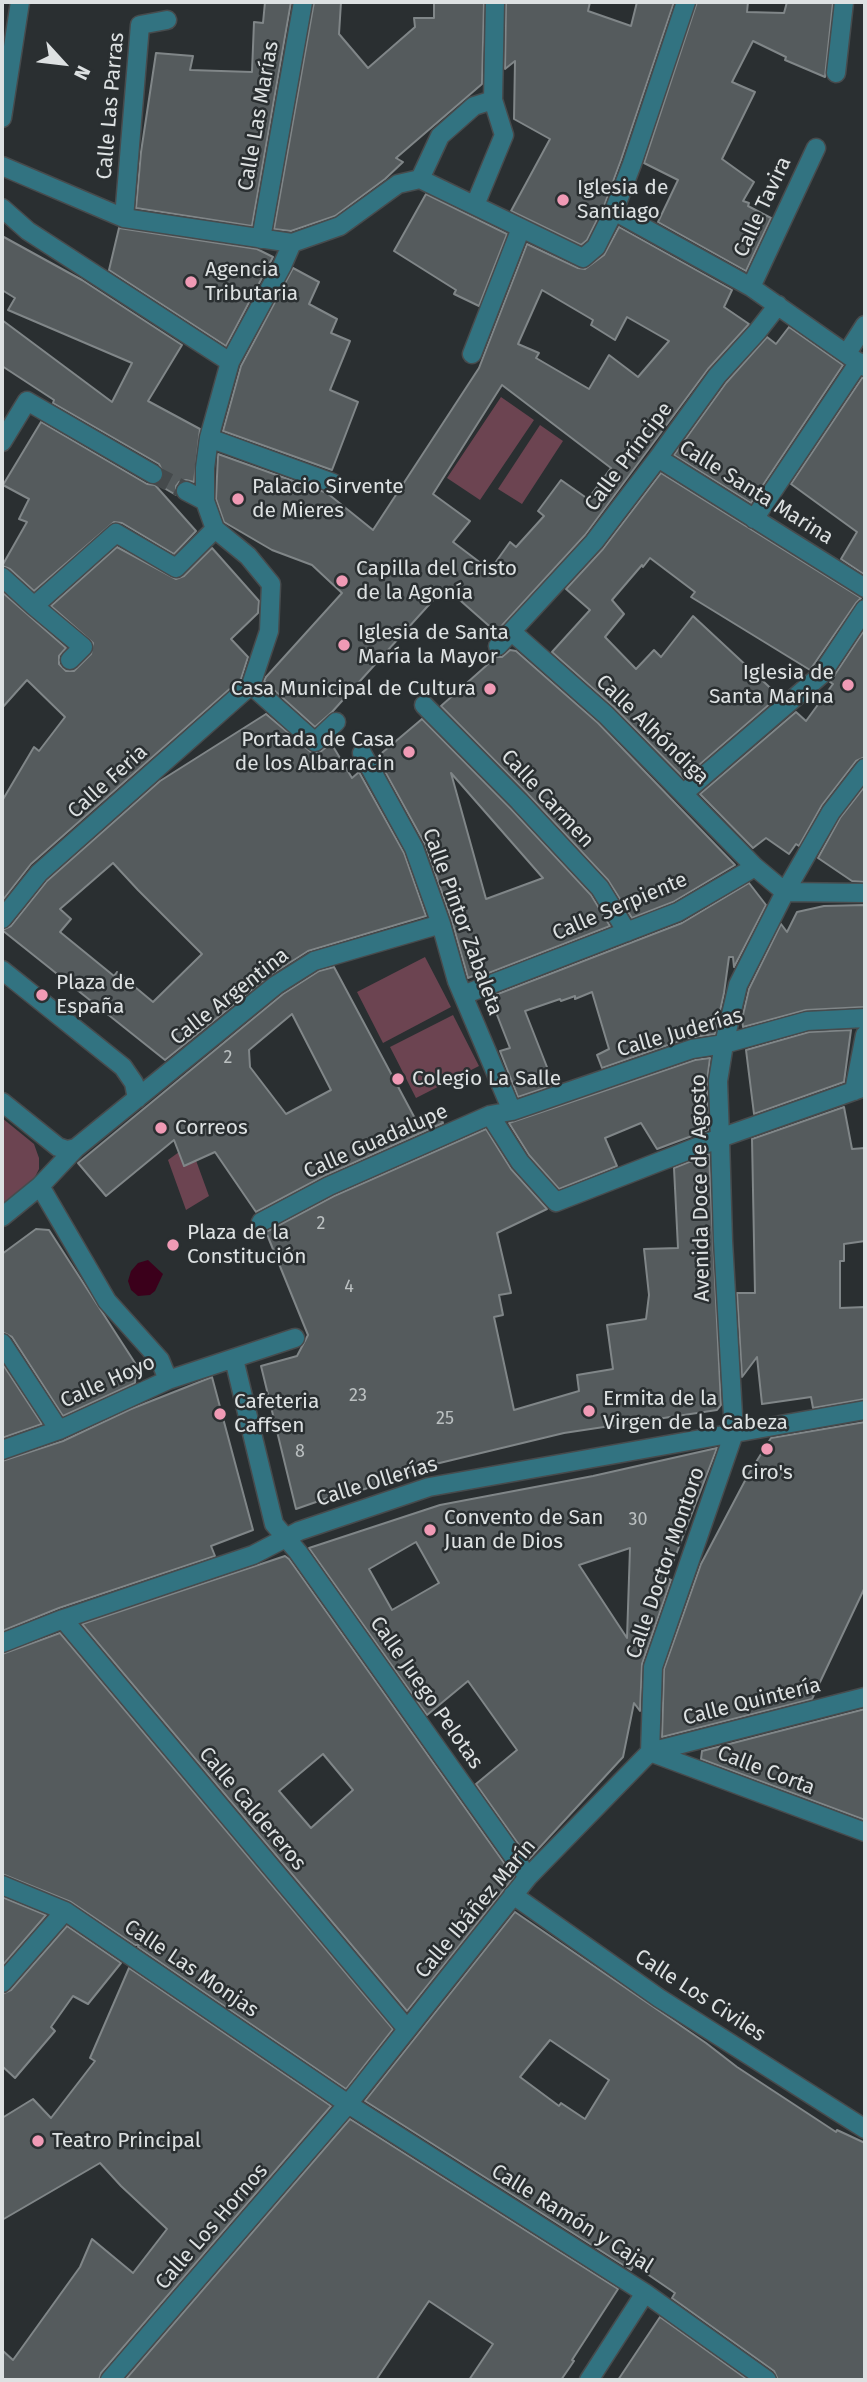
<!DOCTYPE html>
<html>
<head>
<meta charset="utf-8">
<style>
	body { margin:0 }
	#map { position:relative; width:867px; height:2382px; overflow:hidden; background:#2a2f31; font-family:"Fira Sans",sans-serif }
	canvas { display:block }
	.frame { position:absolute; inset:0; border:4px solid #dde1e2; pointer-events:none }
	.north { position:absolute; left:28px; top:28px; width:70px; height:70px; -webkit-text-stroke:5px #2a2f31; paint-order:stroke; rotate:117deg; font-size:19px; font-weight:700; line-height:28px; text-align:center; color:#dde1e2 }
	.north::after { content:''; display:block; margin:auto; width:24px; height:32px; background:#dde1e2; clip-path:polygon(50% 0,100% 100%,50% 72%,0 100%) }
</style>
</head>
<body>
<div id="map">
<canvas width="867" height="2382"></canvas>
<div class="frame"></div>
<div class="north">N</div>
</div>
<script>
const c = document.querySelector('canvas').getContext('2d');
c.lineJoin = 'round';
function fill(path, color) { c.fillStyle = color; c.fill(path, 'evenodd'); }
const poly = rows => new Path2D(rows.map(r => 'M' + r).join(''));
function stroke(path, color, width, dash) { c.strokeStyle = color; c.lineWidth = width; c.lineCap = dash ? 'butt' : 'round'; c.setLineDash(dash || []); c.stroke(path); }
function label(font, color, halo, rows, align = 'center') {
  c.font = font + ' "Fira Sans",sans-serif'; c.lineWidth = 5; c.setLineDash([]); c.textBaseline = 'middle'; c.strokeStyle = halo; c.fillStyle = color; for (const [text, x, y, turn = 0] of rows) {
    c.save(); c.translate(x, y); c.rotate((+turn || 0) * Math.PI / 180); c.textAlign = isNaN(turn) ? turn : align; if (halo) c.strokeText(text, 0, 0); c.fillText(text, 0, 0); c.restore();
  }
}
const green = poly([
	[501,397,534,420,480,500,447,478],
	[540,425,563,441,522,504,498,489],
	[425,957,451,1007,383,1043,357,992],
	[453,1015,479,1066,416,1098,390,1047],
	[2,1118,34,1144,39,1158,39,1169,34,1179,2,1211],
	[190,1144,209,1196,186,1210,168,1160]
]);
const water = poly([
	[148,1260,163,1274,155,1291,150,1295,138,1296,131,1290,128,1281,131,1271,138,1263]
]);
const building = poly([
	[265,2,291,2,252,226,136,208,141,152,156,53,193,56,190,70,252,72,254,22,263,23,265,2],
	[314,2,341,2,339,34,368,68,415,27,414,18,434,18,434,2,484,2,482,84,396,158,403,162,385,179,335,216,291,231,274,229,314,2],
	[506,2,590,2,588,11,631,26,637,2,674,2,621,160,604,206,587,240,581,245,511,211,550,139,514,119,515,61,505,69,506,2],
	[697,2,748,2,747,12,784,13,787,2,833,2,825,77,785,60,786,57,753,41,732,82,755,92,722,159,754,182,743,201,749,203,748,206,771,218,746,271,658,222,678,180,644,163,697,2],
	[426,194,507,234,479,306,454,294,456,290,394,251,426,194],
	[619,227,732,290,724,307,749,324,708,369,585,535,496,632,445,587,332,712,315,727,264,681,266,677,342,593,312,565,272,550,224,522,216,499,218,454,327,493,373,530,479,368,527,244,578,268,585,269,604,255,619,227],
	[542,290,593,320,591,325,615,340,627,317,669,341,638,377,609,355,589,389,536,358,539,353,518,344,542,290],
	[502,385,611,468,588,499,561,480,538,511,544,516,516,547,510,542,490,570,453,542,470,521,433,494,502,385],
	[119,228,257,249,273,257,226,346,109,270,119,228],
	[2,236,82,280,182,345,148,401,200,429,194,482,186,480,179,482,176,486,176,495,157,484,162,480,164,475,159,464,53,403,54,400,2,366,2,320,112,402,132,363,8,310,15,298,2,290,2,236],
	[293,268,319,282,309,304,337,319,331,333,350,341,330,390,358,402,332,470,223,431,241,366,293,268],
	[789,327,843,365,751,503,674,455,726,383,767,337,776,344,789,327],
	[862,378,865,378,865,575,841,559,857,532,791,484,862,378],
	[41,422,147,484,155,485,196,531,174,554,122,523,114,522,34,591,10,569,2,566,27,522,19,519,29,499,3,485,41,422],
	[661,473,861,598,856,603,810,670,691,597,695,592,650,558,643,567,642,565,612,600,624,614,605,637,636,669,654,650,661,657,693,616,779,696,684,778,614,707,552,652,590,610,566,589,603,549,661,473],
	[117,547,176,579,184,576,212,548,259,601,258,613,231,639,248,657,241,679,31,864,2,901,2,801,34,747,39,751,65,717,27,680,2,708,2,592,66,648,59,656,59,664,66,671,74,671,91,654,93,643,51,606,117,547],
	[865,629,865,757,856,761,822,805,799,846,796,844,789,854,766,838,753,848,700,794,796,712,806,721,833,684,830,682,865,629],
	[510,650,516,651,598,723,735,865,673,902,632,918,608,880,527,793,441,706,496,657,502,657,510,650],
	[266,714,312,753,319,753,331,743,352,778,359,772,404,853,426,916,308,951,269,976,165,1060,2,930,11,926,47,881,160,781,266,714],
	[113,863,138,890,202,954,153,1002,117,972,114,976,60,932,71,919,60,909,113,863],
	[422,719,511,809,591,895,610,926,481,976,480,973,468,978,452,921,425,844,377,757,422,719],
	[451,773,543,878,486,899,451,773],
	[865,786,865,882,852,881,818,858,840,818,865,786],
	[749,883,766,905,734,967,733,957,729,957,724,993,715,1034,688,1038,602,1068,597,1055,609,1049,592,992,575,999,575,996,561,1001,560,999,525,1011,554,1085,518,1097,500,1051,510,1048,490,997,682,923,749,883],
	[865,905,865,1007,806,1010,743,1027,742,1019,749,989,781,924,787,932,797,912,824,906,865,905],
	[334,967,418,1124,440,1116,443,1123,324,1176,256,1212,215,1152,184,1166,174,1140,106,1196,78,1163,283,994,319,971,334,967],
	[292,1014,331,1090,286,1114,250,1067,249,1050,292,1014],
	[851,1030,844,1082,754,1114,746,1050,809,1032,851,1030],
	[710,1058,707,1081,708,1130,657,1149,641,1123,605,1138,617,1166,559,1189,529,1155,509,1123,695,1060,710,1058],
	[844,1107,852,1149,865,1148,865,1241,844,1244,844,1261,840,1261,840,1308,865,1307,865,1399,813,1408,811,1397,762,1404,757,1357,742,1377,737,1293,755,1293,752,1139,844,1107],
	[486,1129,511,1169,547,1209,497,1233,511,1293,499,1295,503,1315,494,1317,514,1410,579,1391,577,1375,613,1369,607,1325,646,1319,649,1295,644,1249,678,1248,674,1168,709,1154,721,1405,717,1410,564,1433,423,1467,341,1498,339,1494,296,1509,261,1366,297,1356,308,1335,266,1232,334,1196,486,1129],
	[36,1229,49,1230,137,1366,135,1383,63,1416,12,1337,2,1332,2,1254,36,1229],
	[2,1363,42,1424,2,1438,2,1363],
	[212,1377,253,1530,211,1546,215,1556,59,1608,2,1631,2,1461,63,1441,131,1409,212,1377],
	[865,1422,865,1587,812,1699,662,1737,664,1669,701,1564,748,1475,771,1438,865,1422],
	[717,1448,667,1578,671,1580,642,1664,640,1711,634,1703,623,1757,529,1859,476,1784,517,1750,468,1681,427,1715,309,1548,440,1505,593,1476,717,1448],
	[416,1542,439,1583,392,1610,369,1569,416,1542],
	[630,1548,627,1638,579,1565,630,1548],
	[285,1556,289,1559,514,1877,407,2011,82,1624,285,1556],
	[323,1754,353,1790,311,1828,279,1791,323,1754],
	[60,1633,393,2029,346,2089,138,1947,139,1945,135,1945,71,1902,2,1874,2,1654,60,1633],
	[865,1709,865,1820,701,1759,702,1751,865,1709],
	[2,1897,46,1915,2,1966,2,1897],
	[515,1912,706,2043,737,2067,836,2132,837,2130,865,2143,865,2380,778,2380,774,2371,672,2298,675,2293,634,2265,631,2270,365,2101,515,1912],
	[550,2040,609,2080,585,2119,561,2103,559,2106,520,2077,550,2040],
	[67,1926,121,1963,88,2004,73,1996,51,2027,55,2031,15,2078,2,2066,2,1994,11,1990,67,1926],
	[129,1968,331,2106,101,2373,99,2380,2,2380,2,2350,13,2360,80,2267,92,2239,133,2273,167,2229,121,2186,100,2163,2,2220,2,2118,33,2099,51,2118,95,2061,90,2058,129,1968],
	[350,2119,618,2289,572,2360,574,2361,561,2380,469,2380,493,2344,429,2301,376,2380,125,2380,350,2119],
	[660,2317,748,2380,618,2380,660,2317]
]);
const minorTunnel = poly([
	[153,474,186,491]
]);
const minor = poly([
	[836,73,844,2],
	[493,100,495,2],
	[2,118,20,2],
	[2,166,124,218,292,243,340,226,398,184,420,179,583,258,596,247,614,211,632,164,686,2],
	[420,179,440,136,474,106,493,100,504,135,475,205],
	[2,208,28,231,230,362],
	[614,211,751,287,865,367],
	[124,218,140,25,167,20],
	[261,239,303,2],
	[751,287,816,148],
	[847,353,865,325],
	[472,354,521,228],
	[209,438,333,483],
	[2,442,27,401,153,474],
	[658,458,865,588],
	[186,491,205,501],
	[754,519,859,362],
	[2,577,34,606,116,533,176,568,215,529],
	[34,606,83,647,70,660],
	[512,632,606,715,755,867],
	[498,646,594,542,658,458,717,376,757,332,778,305],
	[251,685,269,631,271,584,248,556,215,529,205,501,205,468,209,438,230,362,282,266,292,243],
	[251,685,315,742,336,722],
	[424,705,519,801,600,888,627,932],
	[362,753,414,848,441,924,457,981,512,1111],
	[685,792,821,675,865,609],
	[785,892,865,893],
	[2,919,39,873,251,685],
	[2,970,123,1067,134,1083,137,1099],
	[463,995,678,912,755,867,785,892],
	[854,1091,865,1035],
	[2,1102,58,1147,67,1150,76,1148],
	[490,1115,520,1162,556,1202,720,1138,865,1087],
	[40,1186,107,1301,160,1360,168,1380],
	[2,1217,40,1186,76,1148,276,985,314,961,441,924],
	[261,1222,329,1186,490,1115,512,1111,692,1049,724,1044,807,1021,865,1018],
	[2,1343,59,1430],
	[234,1359,274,1524,298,1552,528,1877],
	[2,1450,59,1430,168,1380,295,1338],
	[63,1619,407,2029],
	[2,1643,63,1619,253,1555,299,1531,429,1487,865,1410],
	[650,1752,653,1667,734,1433,723,1241,720,1138,718,1081,724,1044,738,985,785,892,831,812,865,768],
	[650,1752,865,1832],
	[650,1752,865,1697],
	[2,1885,65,1911,348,2104,645,2293,767,2380],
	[513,1895,659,1998,865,2129],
	[2,1983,65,1911],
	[110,2380,348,2104,528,1877,650,1752],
	[589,2380,645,2293]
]);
const markers = [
	[563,200,7,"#f09ab5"],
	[191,282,7,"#f09ab5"],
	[238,499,7,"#f09ab5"],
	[342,581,7,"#f09ab5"],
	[344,645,7,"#f09ab5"],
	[848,685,7,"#f09ab5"],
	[490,689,7,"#f09ab5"],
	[409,752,7,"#f09ab5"],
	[42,995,7,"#f09ab5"],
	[398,1079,7,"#f09ab5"],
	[161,1128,7,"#f09ab5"],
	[173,1245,7,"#f09ab5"],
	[589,1411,7,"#f09ab5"],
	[220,1414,7,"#f09ab5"],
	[767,1449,7,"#f09ab5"],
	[430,1530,7,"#f09ab5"],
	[38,2141,7,"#f09ab5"]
];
const numberNames = [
	["2",228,1058],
	["2",321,1224],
	["4",349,1287],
	["23",358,1396],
	["25",445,1419],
	["8",300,1452],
	["30",638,1520]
];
const streetNames = [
	["Calle Las Parras",111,106,-85],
	["Calle Las Marías",259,116,-80],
	["Calle Tavira",763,207,-65],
	["Calle Príncipe",629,457,-53],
	["Calle Santa Marina",756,493,32],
	["Calle Alhóndiga",652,730,44],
	["Calle Feria",108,782,-42],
	["Calle Carmen",547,799,47],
	["Calle Serpiente",620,907,-23],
	["Calle Pintor Zabaleta",462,922,70],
	["Calle Argentina",230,997,-38],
	["Calle Juderías",680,1033,-16],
	["Calle Guadalupe",376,1142,-24],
	["Avenida Doce de Agosto",701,1188,-91],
	["Calle Hoyo",108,1382,-24],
	["Calle Ollerías",377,1482,-17],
	["Calle Doctor Montoro",666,1563,-71],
	["Calle Juego Pelotas",426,1693,55],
	["Calle Quintería",752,1702,-14],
	["Calle Corta",766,1771,21],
	["Calle Caldereros",252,1809,50],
	["Calle Ibáñez Marín",476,1909,-50],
	["Calle Las Monjas",191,1969,34],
	["Calle Los Civiles",700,1996,33],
	["Calle Ramón y Cajal",572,2219,32],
	["Calle Los Hornos",212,2227,-49]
];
const poiNames = [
	["Iglesia de",577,188],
	["Santiago",577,212],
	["Agencia",205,270],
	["Tributaria",205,294],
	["Palacio Sirvente",252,487],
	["de Mieres",252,511],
	["Capilla del Cristo",356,569],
	["de la Agonía",356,593],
	["Iglesia de Santa",358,633],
	["María la Mayor",358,657],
	["Iglesia de",834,673,"right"],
	["Santa Marina",834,697,"right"],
	["Casa Municipal de Cultura",476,689,"right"],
	["Portada de Casa",395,740,"right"],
	["de los Albarracin",395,764,"right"],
	["Plaza de",56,983],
	["España",56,1007],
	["Colegio La Salle",412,1079],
	["Correos",175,1128],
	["Plaza de la",187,1233],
	["Constitución",187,1257],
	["Ermita de la",603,1399],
	["Virgen de la Cabeza",603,1423],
	["Cafeteria",234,1402],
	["Caffsen",234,1426],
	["Ciro's",767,1473,"center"],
	["Convento de San",444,1518],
	["Juan de Dios",444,1542],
	["Teatro Principal",52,2141]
];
fill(green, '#6c4451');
fill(water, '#3b001b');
fill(building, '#555b5d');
stroke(building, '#808688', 2);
stroke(minorTunnel, '#454a4c', 18, [18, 9]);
stroke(minor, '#474b4d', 21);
stroke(minor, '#327381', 18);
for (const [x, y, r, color] of markers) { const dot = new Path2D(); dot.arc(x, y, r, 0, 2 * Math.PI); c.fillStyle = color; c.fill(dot); stroke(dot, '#2a2f31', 2.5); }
label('18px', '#bbc0c1', null, numberNames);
label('21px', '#dde1e2', '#2a2f31', streetNames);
label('21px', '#dde1e2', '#2a2f31', poiNames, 'left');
</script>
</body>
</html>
